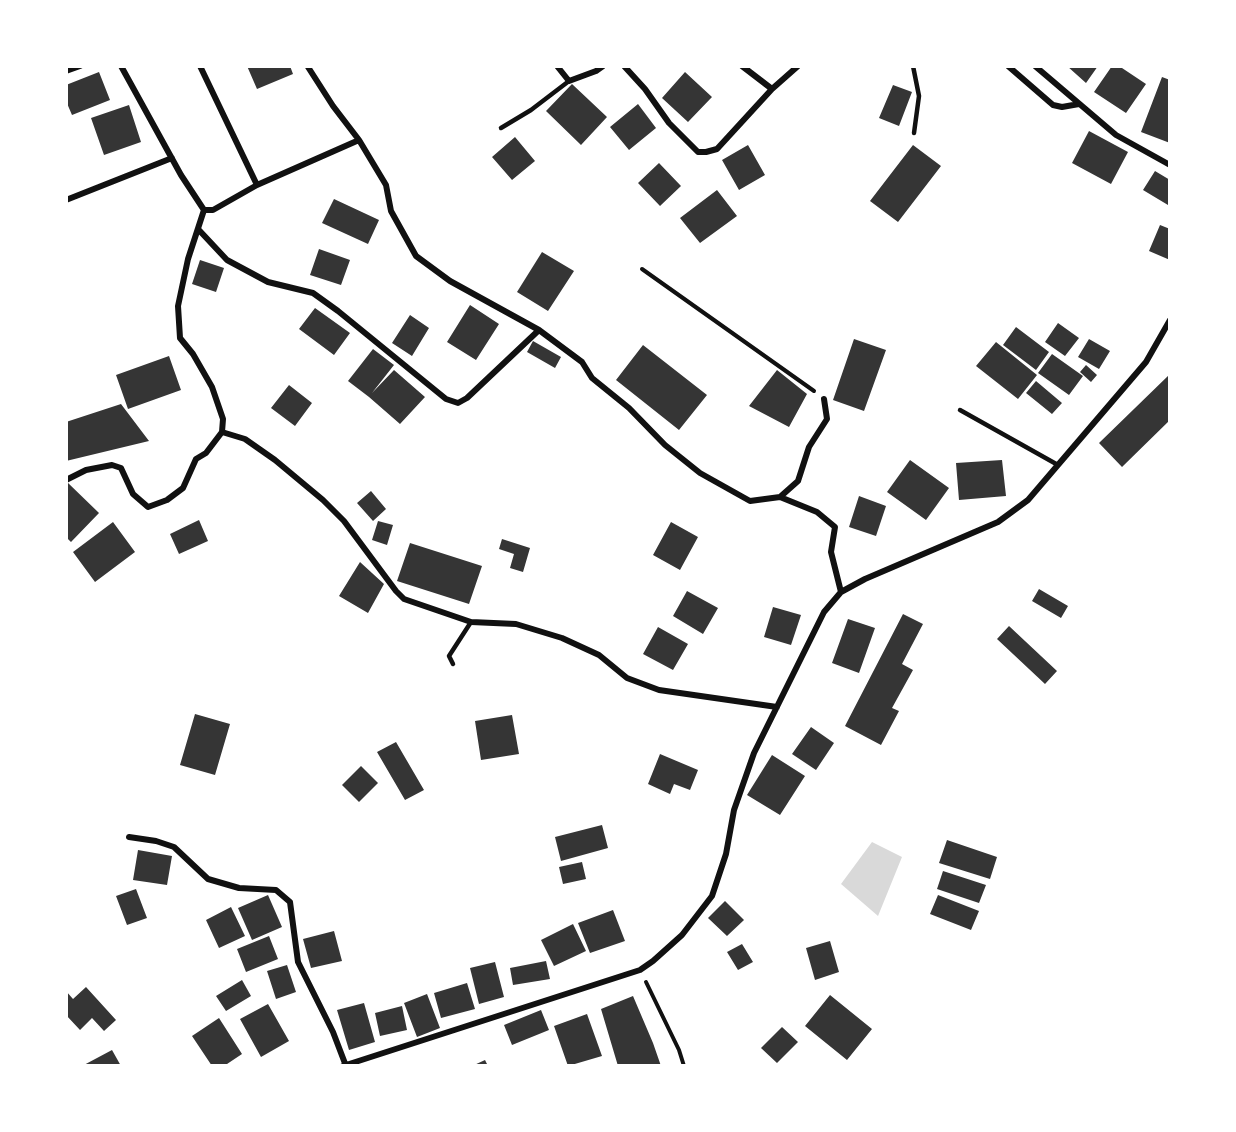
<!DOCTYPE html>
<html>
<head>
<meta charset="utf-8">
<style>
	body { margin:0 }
	#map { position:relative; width:1236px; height:1132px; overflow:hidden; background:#fff; font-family:"DM Sans",sans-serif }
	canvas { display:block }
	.frame { position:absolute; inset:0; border:68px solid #fff; pointer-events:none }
</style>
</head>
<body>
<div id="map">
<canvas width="1236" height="1132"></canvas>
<div class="frame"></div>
</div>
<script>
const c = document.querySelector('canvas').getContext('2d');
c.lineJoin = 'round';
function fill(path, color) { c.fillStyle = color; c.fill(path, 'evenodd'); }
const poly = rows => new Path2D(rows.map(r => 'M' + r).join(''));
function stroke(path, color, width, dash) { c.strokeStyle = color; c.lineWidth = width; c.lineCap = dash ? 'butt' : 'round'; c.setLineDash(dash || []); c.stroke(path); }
const water = poly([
	[872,842,902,857,878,916,841,884]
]);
const building = poly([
	[247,66,290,66,293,74,257,89],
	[1067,66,1098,66,1086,83],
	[1112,66,1119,66,1146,84,1126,113,1094,92],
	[99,72,110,100,72,115,66,101,66,85],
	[685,72,712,97,688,122,662,98],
	[1162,77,1170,80,1170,143,1141,132],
	[572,84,607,117,581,145,546,111],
	[893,85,912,92,899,126,879,118],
	[638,104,656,128,629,150,610,127],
	[129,105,141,142,104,155,91,118],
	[1089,131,1128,152,1111,184,1072,163],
	[515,137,535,161,512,180,492,157],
	[748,145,765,175,739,190,722,160],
	[913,145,941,166,898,222,870,201],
	[659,163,681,186,660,206,638,183],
	[1155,171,1170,180,1168,205,1143,190],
	[717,190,737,216,700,243,680,218],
	[334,199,379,220,368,244,322,223],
	[1160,225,1170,229,1170,260,1149,251],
	[319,249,350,260,341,285,310,275],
	[542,252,574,271,548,311,517,292],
	[200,260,224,268,216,292,192,284],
	[470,305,499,324,476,360,447,342],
	[315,308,350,333,334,355,299,329],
	[410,315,429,328,412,356,392,343],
	[1058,323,1079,338,1065,356,1045,342],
	[1016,327,1049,352,1036,370,1003,345],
	[854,339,886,350,864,411,833,400],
	[1089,339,1110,351,1099,369,1078,357],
	[533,341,561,357,555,368,527,352],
	[996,342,1037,375,1018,399,976,366],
	[643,345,707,395,679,430,616,380],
	[373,349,394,365,372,393,394,370,425,397,400,424,369,397,348,381],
	[1052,354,1083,376,1069,395,1038,373],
	[169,356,181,390,128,409,116,375],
	[1086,365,1097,375,1091,382,1080,372],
	[777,370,807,394,789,427,749,406],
	[1170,374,1170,420,1122,467,1099,443],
	[1036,381,1062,403,1052,414,1026,393],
	[289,385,312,403,295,426,271,408],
	[121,404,149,441,66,461,66,422],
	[910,460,949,488,926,520,887,492],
	[1002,460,1006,496,959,500,956,463],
	[66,481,99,513,71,542,66,537],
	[371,491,386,509,373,521,357,503],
	[859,496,886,506,876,536,849,527],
	[199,520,208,541,179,554,170,534],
	[378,521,393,525,387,545,372,540],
	[113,522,135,552,95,582,73,552],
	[671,522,698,537,680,570,653,555],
	[502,539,530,548,523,572,510,568,514,554,499,549],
	[410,543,482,566,469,604,397,581],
	[360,562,384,584,368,613,339,596],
	[1039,589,1068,606,1061,618,1032,601],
	[687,591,718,608,703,634,673,616],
	[773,607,801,615,791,645,764,637],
	[903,614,923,624,902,664,913,670,892,708,899,711,881,745,845,726],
	[848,619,875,628,859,673,832,663],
	[1009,626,1057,671,1045,684,997,639],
	[658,627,688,644,673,670,643,654],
	[195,714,230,724,215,775,180,765],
	[512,715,519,754,481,760,475,721],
	[811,727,834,743,816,770,792,754],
	[396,742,424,790,405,800,377,752],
	[660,754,698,770,690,790,674,784,670,794,648,784],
	[772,755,805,776,780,815,747,795],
	[361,766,378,783,359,802,342,785],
	[602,825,608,848,561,861,555,837],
	[947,840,997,857,990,879,939,863],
	[138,850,172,856,167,885,133,880],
	[582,862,586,879,563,884,559,867],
	[943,871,986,885,979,903,937,889],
	[136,889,147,918,127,925,116,896],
	[268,895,282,927,252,940,238,908],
	[938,895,979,911,971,930,930,914],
	[725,901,744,920,727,936,708,918],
	[231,907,245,936,219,948,206,920],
	[613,910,625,941,590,953,578,923],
	[573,924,586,951,554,966,541,940],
	[334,931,342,961,311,968,303,939],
	[269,936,278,959,246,972,237,949],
	[830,941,839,972,815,980,806,948],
	[742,944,753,962,738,970,727,952],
	[546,961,550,979,513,985,510,968],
	[495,962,504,997,479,1004,470,968],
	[287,965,296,992,276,999,267,971],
	[242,980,251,996,226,1011,216,996],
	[467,983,475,1009,441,1018,434,993],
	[86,987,116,1020,104,1031,92,1018,80,1030,66,1015,66,991,73,999],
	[427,994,440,1028,417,1037,404,1003],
	[830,995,872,1029,847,1060,805,1026],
	[633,996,653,1043,661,1066,618,1066,601,1009],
	[364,1003,375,1042,349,1050,337,1010],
	[268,1004,289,1041,261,1057,240,1019],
	[402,1006,407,1030,380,1036,375,1013],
	[541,1010,549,1030,512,1045,504,1025],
	[587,1014,602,1056,568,1066,554,1026],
	[219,1018,242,1054,224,1066,212,1066,192,1036],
	[782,1027,798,1042,777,1063,761,1048],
	[112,1050,121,1066,82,1066],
	[485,1060,488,1066,472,1066]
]);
const path = poly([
	[642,269,814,391],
	[646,982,679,1050,684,1066]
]);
const service = poly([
	[913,66,919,96,914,133],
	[501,128,531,110,569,81],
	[960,410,1058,465],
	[453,664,449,656,471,622]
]);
const minor = poly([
	[121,66,181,175,204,210],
	[200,66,257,185],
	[557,66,569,81,596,71,603,66],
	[624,66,645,89,669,123,698,152,706,152,717,149,772,89,798,66],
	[742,66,772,89],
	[1008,66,1053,105,1062,107,1079,104],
	[1035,66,1116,135,1170,165],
	[308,67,333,106,359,140,386,185,391,211,416,256,450,281,539,330,582,362,592,378,629,408,665,445,700,473,750,501,780,497,817,512,835,527,831,552,841,592],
	[66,71,80,66],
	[66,200,172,158],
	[198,229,227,260,268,282,313,293,338,311,446,399,458,403,467,398,539,330],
	[222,432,245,439,275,460,323,500,344,521,396,591,404,599,471,622,516,624,562,638,599,655,627,678,659,690,777,707],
	[66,480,86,470,112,465,121,468,133,494,148,507,167,500,183,488,196,459,206,453,222,432,223,419,212,387,193,354,180,338,178,306,188,259,204,210,213,210,257,185,359,140],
	[780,497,798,481,809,447,827,419,824,399],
	[129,837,156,841,174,847,208,879,239,888,276,890,290,902,298,962,333,1032,346,1066],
	[343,1066,640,970,653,961,682,935,712,896,726,854,734,810,754,753,824,612,841,592,865,579,998,522,1028,500,1146,362,1170,320]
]);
fill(water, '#d9d9d9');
fill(building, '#353535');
stroke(path, '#111', 4);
stroke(service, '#111', 4.5);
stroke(minor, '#111', 6);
</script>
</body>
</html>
